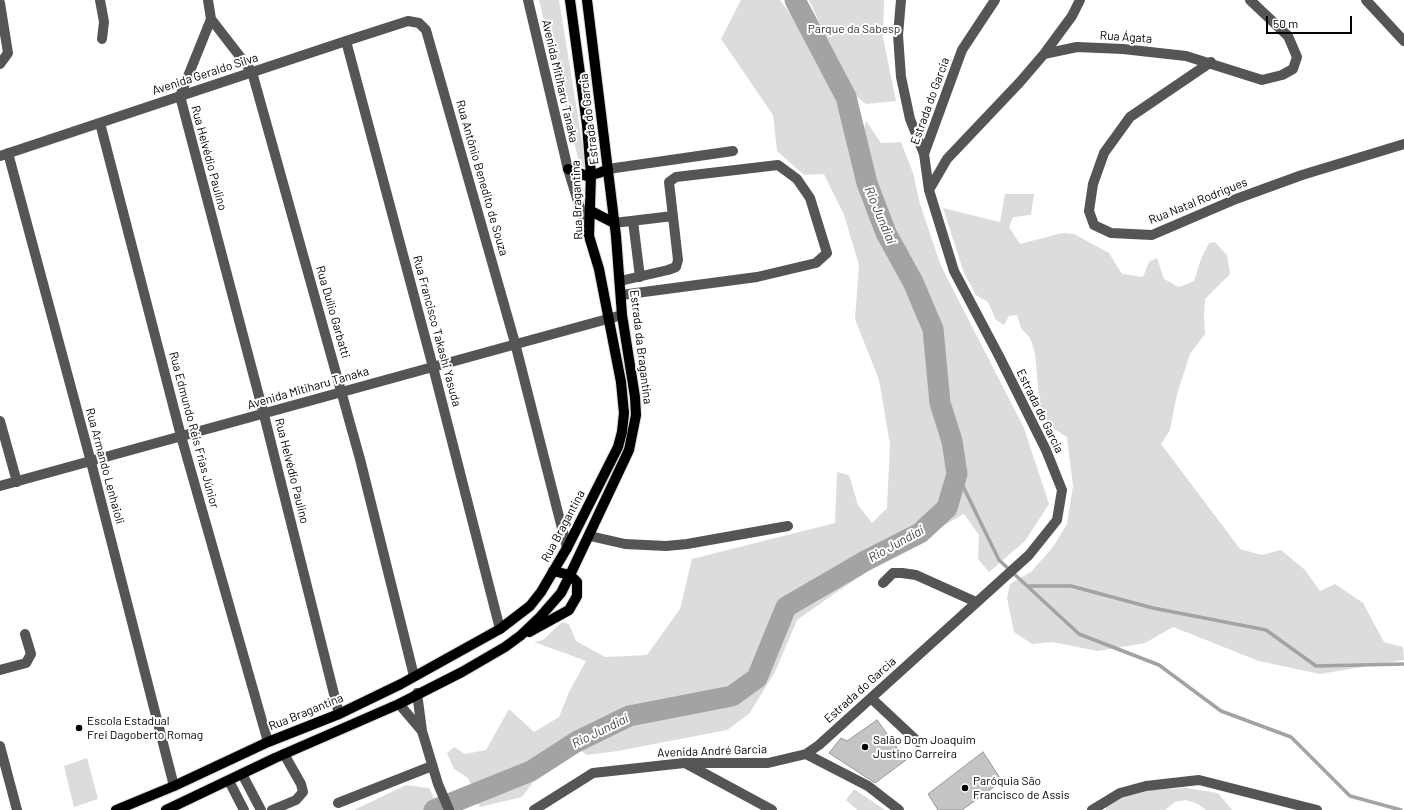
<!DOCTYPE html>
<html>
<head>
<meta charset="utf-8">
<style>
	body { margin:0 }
	#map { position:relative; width:1404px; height:810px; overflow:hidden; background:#fff; font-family:Barlow,sans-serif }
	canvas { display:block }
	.scale { position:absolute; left:1266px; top:16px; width:86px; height:18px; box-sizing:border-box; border:2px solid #000; border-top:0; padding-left:5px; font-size:12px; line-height:14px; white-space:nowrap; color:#000; -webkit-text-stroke:3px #fff; paint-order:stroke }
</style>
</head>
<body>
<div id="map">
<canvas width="1404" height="810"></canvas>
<div class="scale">50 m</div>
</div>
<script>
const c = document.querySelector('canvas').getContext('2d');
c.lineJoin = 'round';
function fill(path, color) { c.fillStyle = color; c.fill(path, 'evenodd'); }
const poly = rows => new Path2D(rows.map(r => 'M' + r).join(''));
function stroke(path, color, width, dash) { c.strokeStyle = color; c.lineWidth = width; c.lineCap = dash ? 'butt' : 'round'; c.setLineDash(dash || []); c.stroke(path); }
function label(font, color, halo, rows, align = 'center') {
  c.font = font + ' Barlow,sans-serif'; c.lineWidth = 4; c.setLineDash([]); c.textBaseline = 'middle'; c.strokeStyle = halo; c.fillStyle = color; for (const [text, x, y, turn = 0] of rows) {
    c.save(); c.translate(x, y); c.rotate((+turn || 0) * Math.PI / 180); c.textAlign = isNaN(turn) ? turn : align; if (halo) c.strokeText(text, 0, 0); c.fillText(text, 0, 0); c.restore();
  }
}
const green = poly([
	[539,0,559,0,586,166,583,167,580,166],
	[741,0,780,0,799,26,834,94,855,164,866,121,881,143,901,142,913,173,920,204,941,266,1024,428,1049,504,1025,541,989,572,978,559,979,535,964,514,900,550,834,594,797,620,775,672,749,714,727,730,618,751,587,755,565,739,522,797,480,807,468,778,454,769,447,753,454,747,465,754,486,750,509,709,534,732,559,717,569,692,586,661,534,642,543,640,562,622,569,624,576,641,605,657,647,655,680,609,692,559,835,523,837,472,849,475,858,505,872,523,887,508,890,444,879,380,855,319,859,265,844,215,824,174,804,175,777,151,773,115,721,39],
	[809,0,884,0,883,37,896,101,866,104,851,92],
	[1005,194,1034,194,1031,215,1013,217,1009,227,1020,244,1062,233,1074,234,1109,253,1122,274,1143,277,1149,262,1157,258,1164,279,1179,287,1194,281,1201,259,1209,243,1215,242,1227,255,1230,274,1205,299,1204,315,1205,334,1190,354,1177,394,1170,430,1161,444,1240,549,1262,555,1281,550,1305,570,1320,591,1335,584,1363,603,1384,642,1403,647,1404,660,1320,674,1259,661,1173,627,1145,643,1098,651,1052,642,1032,644,1014,632,1007,598,1010,584,1031,572,1053,547,1067,524,1073,486,1067,437,1051,427,1040,408,1035,353,1030,338,1021,328,1017,315,1009,316,1004,325,996,320,988,302,976,295,964,273,943,208,1000,222],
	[87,758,98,799,74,807,64,766],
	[406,785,429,788,440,810,354,810],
	[1186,788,1218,793,1232,810,1206,810,1198,804,1186,800,1175,802,1165,810,1106,810,1106,805,1123,796,1149,790],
	[854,789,885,810,857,810,846,800]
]);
const stream = poly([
	[957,474,999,560,1079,634,1159,665,1221,711,1291,737,1350,796,1401,810],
	[1029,586,1071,586,1153,608,1266,630,1316,666,1404,664]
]);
const river = poly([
	[434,810,531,771,576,742,629,716,732,696,757,678,786,607,865,561,920,533,947,508,957,474,952,441,940,403,933,329,913,282,886,233,867,183,846,97,795,0]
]);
const building = poly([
	[877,720,906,760,875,783,829,753,841,738,847,741,877,720],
	[983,752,1002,781,962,810,938,810,928,794,983,752]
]);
const minor = poly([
	[100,0,104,22,102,39],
	[208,0,211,19,252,72,360,459,414,676],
	[528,0,568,169,588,234],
	[901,0,898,35,901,77,910,119,924,154],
	[1366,0,1404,41],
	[0,3,8,53,0,64],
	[346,41,433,367,500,629],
	[1044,54,1077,47,1123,49,1186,56,1262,80,1282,75,1293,69,1297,57,1288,36,1250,0],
	[1211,62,1130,117,1104,153,1093,184,1089,211,1094,225,1111,233,1152,235,1236,199,1302,175,1404,144],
	[180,96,264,415,339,714],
	[180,96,211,19],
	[100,123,181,436,268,742],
	[8,153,91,462,174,786],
	[0,156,346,41,408,21,419,23,426,30,515,343,567,548],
	[608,169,733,151],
	[929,190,947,159,1020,82,1044,54,1072,16,1080,0],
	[633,221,640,277],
	[614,223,673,216],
	[620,281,668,270,676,267,678,260,669,182,676,177,778,165,797,179,810,198,827,253,816,263,757,277,621,295],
	[0,421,17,482],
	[0,486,622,315],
	[590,536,625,544,666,546,687,544,788,526],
	[883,583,893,573,902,573,916,575,976,602],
	[0,670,26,663,31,654,25,634],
	[417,693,422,731,438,784,449,810],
	[871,698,918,742],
	[399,704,422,731],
	[0,746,17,810],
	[806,754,868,786,899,810],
	[687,764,772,810],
	[242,774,261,810],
	[229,781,244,810],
	[338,803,432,766],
	[272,810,296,800,303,792,301,784,284,754],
	[534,810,593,773,684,763,768,763,806,754,819,745,1029,555,1057,520,1062,490,1046,450,999,356,954,271,929,190,924,154,962,50,995,0],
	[1092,810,1120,793,1146,786,1199,780,1317,810]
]);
const major = poly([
	[568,169,587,176,599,173,608,169],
	[591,211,614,223],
	[529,632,569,610,577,596,577,582,570,575,553,571],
	[116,810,174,786,268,742,339,714,401,684,500,629,530,606,541,592,567,548,618,447,622,432,624,413,621,382,599,269,589,236,591,175,587,125,570,0],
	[166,810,275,758,399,704,462,672,505,647,520,636,540,617,561,593,570,575,629,450,636,415,635,397,622,315,616,236,587,0]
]);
const markers = [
	[79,728,4,"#000"],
	[865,747,4,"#000"],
	[965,788,4,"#000"]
];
const parkNames = [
	["Parque da Sabesp",854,29]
];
const streetNames = [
	["Rua Ágata",1126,37,4],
	["Avenida Geraldo Silva",205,74,-18],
	["Avenida Mitiharu Tanaka",560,81,77],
	["Estrada do Garcia",930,101,-70],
	["Estrada do Garcia",589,119,-97],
	["Rua Helvédio Paulino",209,158,75],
	["Rua Antônio Benedito de Souza",482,178,74],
	["Rua Bragantina",577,200,-92],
	["Rua Natal Rodrigues",1198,201,-22],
	["Rua Duílio Garbatti",333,312,74],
	["Rua Francisco Takashi Yasuda",437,331,75],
	["Estrada da Bragantina",641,347,83],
	["Avenida Mitiharu Tanaka",308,388,-16],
	["Estrada do Garcia",1040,411,64],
	["Rua Edmundo Réis Frias Júnior",194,430,75],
	["Rua Armando Lenhaioli",105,466,75],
	["Rua Helvédio Paulino",292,471,76],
	["Rua Bragantina",563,526,-62],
	["Estrada do Garcia",860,690,-42],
	["Rua Bragantina",306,712,-22],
	["Avenida André Garcia",712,751,-2]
];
const poiNames = [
	["Escola Estadual",87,721],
	["Frei Dagoberto Romag",87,735],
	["Salão Dom Joaquim",873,740],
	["Justino Carreira",873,754],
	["Paróquia São",973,781],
	["Francisco de Assis",973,795]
];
const waterNames = [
	["Rio Jundiaí",880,215,67],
	["Rio Jundiaí",896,544,-29],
	["Rio Jundiaí",600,731,-26]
];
fill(green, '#dcdcdc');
stroke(stream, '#a3a3a3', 3.5);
stroke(river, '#a3a3a3', 21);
fill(building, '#c4c4c4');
stroke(building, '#999', 1);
stroke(major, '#dbdbdb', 12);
stroke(minor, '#555', 10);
stroke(major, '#000', 10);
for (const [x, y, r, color] of markers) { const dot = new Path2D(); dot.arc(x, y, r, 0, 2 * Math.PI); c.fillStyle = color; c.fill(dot); stroke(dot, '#fff', 1.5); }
label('12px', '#333', '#fff', parkNames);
label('12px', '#000', '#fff', streetNames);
label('12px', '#000', '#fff', poiNames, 'left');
label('italic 13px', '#444', '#fff', waterNames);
</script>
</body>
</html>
